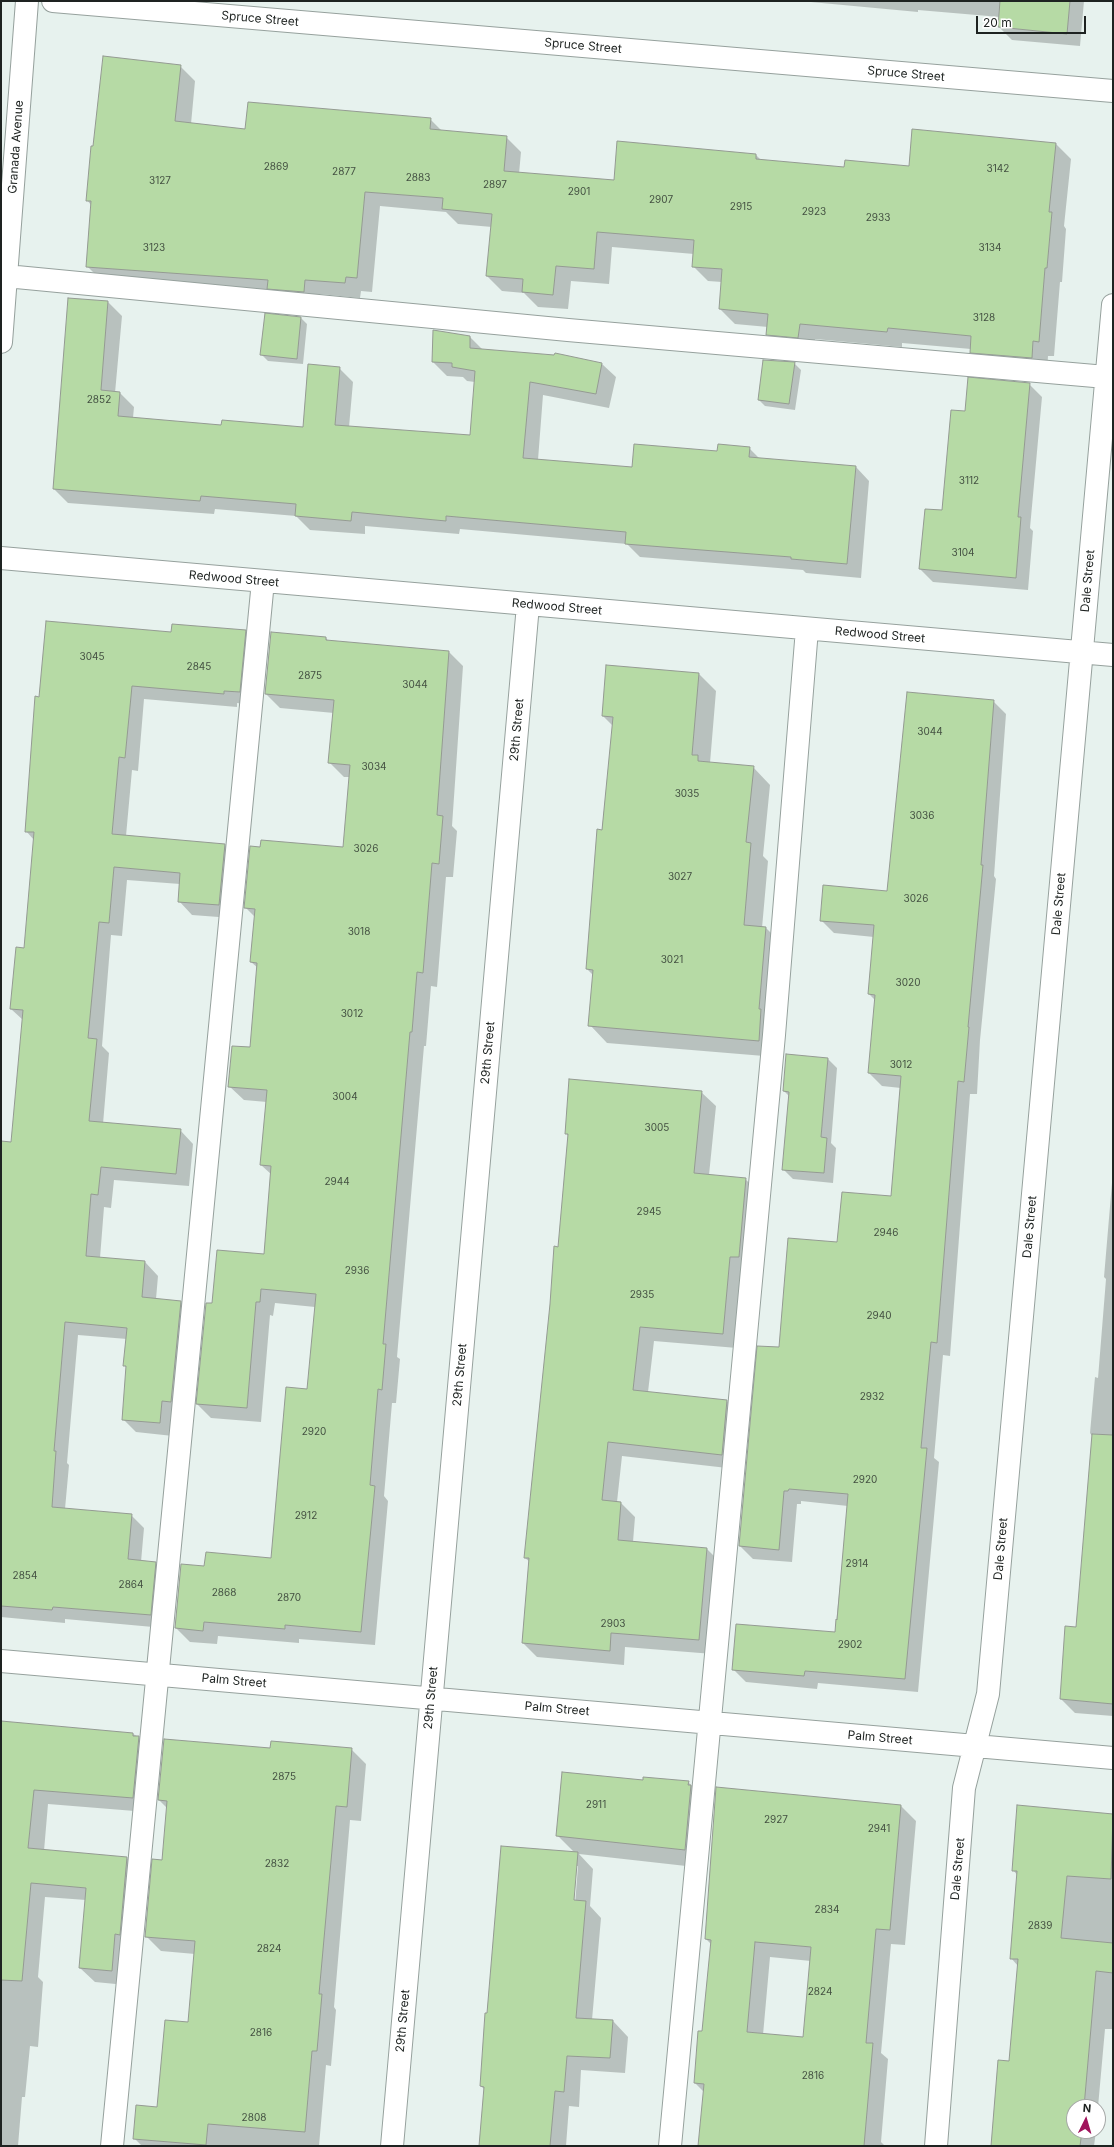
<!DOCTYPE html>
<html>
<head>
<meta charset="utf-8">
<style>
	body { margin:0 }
	#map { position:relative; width:1114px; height:2147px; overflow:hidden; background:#e7f2ee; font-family:Inter,sans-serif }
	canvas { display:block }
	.frame { position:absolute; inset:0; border:2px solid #1e2321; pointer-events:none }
	.north { position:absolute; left:1066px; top:2099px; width:40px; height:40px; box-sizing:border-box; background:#fff; border:1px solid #a5a7a6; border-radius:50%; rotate:5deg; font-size:11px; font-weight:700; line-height:16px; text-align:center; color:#1e2321 }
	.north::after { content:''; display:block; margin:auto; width:14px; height:18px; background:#a0135c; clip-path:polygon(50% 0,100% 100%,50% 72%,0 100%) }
	.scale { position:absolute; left:976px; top:16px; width:110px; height:18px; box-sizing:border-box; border:2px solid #1e2321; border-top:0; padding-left:5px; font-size:12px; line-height:14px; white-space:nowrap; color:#1e2321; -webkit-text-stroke:3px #fff; paint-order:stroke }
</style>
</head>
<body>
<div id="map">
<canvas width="1114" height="2147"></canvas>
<div class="frame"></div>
<div class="north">N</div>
<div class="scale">20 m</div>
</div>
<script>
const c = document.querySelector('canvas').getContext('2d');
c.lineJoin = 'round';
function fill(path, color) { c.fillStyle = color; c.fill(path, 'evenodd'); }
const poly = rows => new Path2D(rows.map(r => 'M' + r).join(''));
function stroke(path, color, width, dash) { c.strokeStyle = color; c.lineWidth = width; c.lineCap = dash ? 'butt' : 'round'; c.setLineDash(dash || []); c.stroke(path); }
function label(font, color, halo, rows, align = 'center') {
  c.font = font + ' Inter,sans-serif'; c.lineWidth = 3.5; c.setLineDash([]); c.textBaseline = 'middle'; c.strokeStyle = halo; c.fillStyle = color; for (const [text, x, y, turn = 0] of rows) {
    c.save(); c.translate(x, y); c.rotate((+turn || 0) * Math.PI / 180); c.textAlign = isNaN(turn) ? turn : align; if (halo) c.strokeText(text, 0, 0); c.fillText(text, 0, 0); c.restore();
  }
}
const shadow = poly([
	[800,1,1084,1,1080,46,1012,40,999,27,1000,17,918,10,918,12],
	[180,66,195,81,191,124,246,130,430,119,442,131,506,137,521,152,519,174,615,181,756,155,762,161,845,168,910,167,1056,144,1071,159,1064,226,1066,229,1062,282,1060,282,1054,356,1048,356,1047,373,986,367,971,352,971,349,902,343,902,347,815,339,813,352,782,349,767,334,768,327,735,324,720,309,722,282,708,281,693,266,694,254,612,247,609,284,571,281,568,309,538,307,524,293,502,291,487,276,492,227,458,224,446,212,380,206,372,292,361,291,360,298,320,294,319,307,102,281,87,266,91,205,87,200,94,147],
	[69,299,108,302,122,316,115,393,120,393,134,407,133,418,222,426,303,428,339,368,353,382,349,427,471,436,475,382,467,381,463,377,447,376,433,362,470,337,483,350,602,364,616,377,609,408,543,395,538,460,633,468,749,448,760,459,856,467,869,481,861,578,806,573,803,570,640,557,627,544,460,529,459,534,365,526,365,534,310,530,296,516,215,509,214,514,68,503,54,489],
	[265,314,301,318,307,324,303,364,268,361,261,354],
	[794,363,801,370,795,410,765,406,759,400],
	[1029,384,1042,397,1030,528,1033,531,1028,590,933,582,920,569,943,511,966,412],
	[245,631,258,644,253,705,237,703,237,707,144,699,138,771,132,770,126,836,225,845,238,858,232,918,192,915,179,901,180,884,127,880,122,936,111,935,102,1046,109,1053,103,1124,180,1130,193,1144,189,1186,114,1180,111,1208,104,1207,100,1258,145,1262,158,1276,156,1299,181,1302,194,1315,173,1436,136,1432,123,1419,127,1368,124,1365,127,1339,78,1335,67,1463,69,1465,65,1509,131,1515,144,1528,141,1562,155,1563,169,1576,164,1628,65,1619,65,1623,1,1617,1,1163,12,1143,23,1020,11,1009,25,949,34,840,26,831,40,698,172,633],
	[326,638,329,642,449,652,463,666,452,826,457,831,453,877,446,877,437,987,431,986,426,1046,424,1046,397,1357,400,1359,396,1403,392,1403,384,1496,388,1501,375,1645,299,1639,299,1643,218,1636,217,1644,190,1642,176,1628,205,1567,272,1559,308,1390,315,1307,275,1303,273,1316,270,1315,261,1422,211,1418,197,1404,213,1304,265,1255,272,1175,261,1165,267,1102,244,1100,229,1086,251,1049,258,968,251,962,255,917,245,907,344,848,350,777,344,777,329,762,334,713,280,708,266,694],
	[607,666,699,674,716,691,710,763,753,767,770,785,763,856,768,861,762,928,766,928,783,945,776,1057,607,1043,590,1025,594,976,587,969,613,726,603,716],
	[993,701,1006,714,994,876,996,879,980,1040,977,1094,970,1094,950,1356,943,1355,934,1458,939,1462,918,1692,818,1683,817,1689,746,1682,733,1669,835,1633,848,1506,801,1501,801,1504,797,1504,792,1562,753,1559,740,1546,780,1348,838,1243,892,1197,901,1088,882,1086,869,1073,875,1000,869,994,874,937,834,933,821,920,888,892],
	[828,1059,837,1068,831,1143,836,1148,833,1183,793,1179,783,1169,789,1096,784,1091],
	[701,1092,716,1106,709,1175,745,1179,760,1193,737,1348,654,1341,648,1392,727,1401,741,1416,736,1469,622,1456,617,1502,621,1503,635,1517,633,1542,707,1549,721,1563,713,1654,625,1647,624,1665,537,1657,523,1643,530,1562,525,1558,559,1248,568,1136,566,1133],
	[1113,1171,1113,1716,1075,1713,1061,1699,1077,1628,1092,1436,1090,1433,1095,1377,1098,1378,1106,1279,1104,1277],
	[1,1722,133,1734,139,1737,153,1752,147,1812,48,1804,44,1851,127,1858,141,1872,126,1985,95,1982,80,1968,86,1900,45,1897,38,1977,43,1982,38,2047,30,2046,25,2097,22,2097,18,2146,1,2146],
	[271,1749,351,1749,366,1764,361,1821,350,1820,334,2007,336,2010,331,2066,326,2065,319,2146,142,2146,134,2138,158,2108,189,2023,195,1954,161,1951,146,1936,163,1861,168,1809,159,1800],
	[644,1781,688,1782,707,1801,704,1868,579,1854,593,1869,590,1906,601,1918,592,2020,613,2021,628,2037,625,2073,581,2070,579,2107,569,2106,566,2146,480,2146,485,2090,481,2086,488,2014,575,1853,557,1835],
	[576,1866,578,1866,575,1905,573,1905],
	[901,1806,916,1821,905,1945,891,1944,881,2053,888,2059,881,2142,885,2146,699,2146,704,2092,695,2083,703,2032,711,1944,706,1939],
	[770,1957,811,1961,804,2038,763,2035],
	[1018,1806,1113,1815,1113,2029,1105,2029,1098,2107,1074,2107,1074,2131,1096,2131,1094,2146,1068,2144,1068,2146,992,2146,1010,2062,1018,1966,1011,1958,1018,1876,1013,1870]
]);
const building = poly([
	[1000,1,1070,1,1067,34,998,27,1000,1],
	[103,56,181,65,175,121,245,129,248,102,431,118,430,129,507,136,504,171,614,180,617,141,756,154,756,159,844,167,845,160,909,166,912,129,1056,143,1049,212,1052,212,1047,268,1045,268,1039,342,1033,341,1032,358,970,353,971,336,888,328,887,332,800,324,798,338,766,335,768,314,719,309,722,269,692,267,694,240,597,232,594,269,556,266,553,295,522,292,523,279,486,276,492,214,442,209,443,198,365,192,357,278,346,277,345,283,305,280,304,292,267,289,268,280,86,267,91,201,86,201,91,146,93,146,103,56],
	[68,298,108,301,101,390,120,392,118,416,221,425,222,420,303,427,308,364,340,367,335,425,470,435,475,371,452,367,452,363,432,362,433,330,470,336,470,348,554,355,555,353,602,363,596,394,530,382,523,458,632,467,634,444,717,451,718,444,750,447,749,457,856,466,847,564,791,559,791,557,625,544,626,532,446,516,446,521,352,512,351,521,295,516,296,504,201,496,200,501,53,489,68,298],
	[265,313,301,317,297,359,260,355,265,313],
	[763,360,795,362,789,404,758,400,763,360],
	[968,377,1030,383,1018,517,1021,517,1016,578,919,569,925,509,942,510,951,410,965,411,968,377],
	[46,621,171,632,172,624,246,630,240,692,224,691,224,694,132,686,125,758,119,757,112,834,225,844,219,905,178,902,180,873,114,867,109,923,99,922,88,1038,97,1039,89,1121,181,1129,176,1174,101,1167,98,1195,91,1194,86,1256,145,1261,142,1297,181,1301,171,1402,162,1401,160,1423,122,1420,126,1366,123,1366,127,1328,65,1322,54,1451,56,1451,52,1507,132,1514,128,1559,156,1562,151,1615,53,1607,52,1610,1,1606,1,1141,11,1142,23,1010,10,1009,16,947,24,948,34,832,25,832,35,696,39,697,46,621],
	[271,632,326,637,326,640,449,651,437,815,443,816,439,864,432,863,423,973,417,972,412,1032,410,1032,383,1344,386,1344,382,1390,378,1389,370,1485,375,1486,361,1632,285,1625,285,1629,204,1622,203,1631,175,1628,181,1564,204,1566,206,1552,271,1558,286,1387,307,1389,316,1294,261,1289,260,1302,256,1302,247,1408,196,1404,206,1303,212,1303,217,1250,264,1254,271,1166,260,1165,267,1090,228,1087,232,1046,250,1047,257,963,250,962,255,909,244,908,250,846,260,847,261,840,343,847,350,765,328,763,334,700,265,694,271,632],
	[606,665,699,673,692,755,698,755,698,761,754,766,746,842,751,843,744,925,766,927,759,1009,761,1009,759,1041,588,1026,593,970,586,969,593,880,597,829,602,830,613,717,602,716,606,665],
	[907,692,994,700,981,865,983,865,968,1027,969,1027,964,1082,958,1081,937,1343,931,1342,921,1448,927,1448,905,1679,805,1671,804,1676,732,1670,736,1624,835,1632,836,1619,837,1620,848,1494,789,1489,788,1491,784,1491,779,1550,739,1546,757,1346,779,1347,788,1238,837,1242,842,1192,891,1196,901,1076,868,1073,875,995,868,994,874,925,820,921,823,885,887,891,907,692],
	[786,1054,828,1058,821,1137,827,1138,824,1173,782,1170,789,1092,783,1091,786,1054],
	[569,1079,702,1091,694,1173,746,1178,739,1257,730,1257,723,1334,640,1327,633,1390,727,1400,722,1455,608,1442,602,1500,621,1502,618,1540,707,1548,699,1640,611,1633,610,1651,522,1643,529,1558,524,1558,550,1304,554,1246,558,1247,568,1134,565,1134,569,1079],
	[1092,1434,1113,1435,1113,1704,1060,1699,1065,1626,1076,1627,1092,1434],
	[1,1721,133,1733,133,1736,139,1736,133,1798,34,1790,28,1848,127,1857,120,1935,115,1934,112,1971,79,1968,86,1888,31,1883,22,1981,1,1980,1,1721],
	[164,1739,270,1748,271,1741,352,1748,347,1807,336,1806,319,1994,322,1994,317,2051,312,2051,305,2132,208,2124,206,2145,133,2139,136,2105,157,2107,165,2020,188,2022,195,1941,145,1937,152,1859,162,1860,167,1801,158,1800,164,1739],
	[562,1772,643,1780,643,1777,689,1781,688,1785,691,1785,685,1850,556,1836,562,1772],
	[716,1787,901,1805,890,1930,876,1929,866,2043,873,2043,864,2146,698,2146,704,2084,694,2083,698,2031,702,2031,711,1940,705,1939,716,1787],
	[755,1942,811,1947,803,2037,747,2032,755,1942],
	[1017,1805,1113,1814,1111,1879,1067,1876,1061,1938,1113,1943,1113,1973,1096,1971,1084,2107,1074,2107,1074,2131,1082,2131,1080,2146,991,2146,998,2060,1009,2061,1018,1959,1010,1959,1017,1871,1012,1871,1017,1805],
	[501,1846,578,1852,574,1900,586,1901,576,2018,613,2020,610,2058,567,2056,564,2092,555,2091,550,2146,479,2146,484,2087,480,2086,485,2013,487,2013,501,1846]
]);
const minor = poly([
	[53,1,1113,91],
	[6,276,568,330,1106,377],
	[1,342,27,1],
	[1,558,1113,655],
	[1,1661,1113,1758],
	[112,2146,263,581],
	[392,2146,528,605],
	[670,2146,774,1035,807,629],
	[936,2146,964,1788,988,1694,1113,305]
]);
const numberNames = [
	["2869",276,167],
	["3142",998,169],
	["2877",344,172],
	["2883",418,178],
	["3127",160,181],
	["2897",495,185],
	["2901",579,192],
	["2907",661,200],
	["2915",741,207],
	["2923",814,212],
	["2933",878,218],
	["3123",154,248],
	["3134",990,248],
	["3128",984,318],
	["2852",99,400],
	["3112",969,481],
	["3104",963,553],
	["3045",92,657],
	["2845",199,667],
	["2875",310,676],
	["3044",415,685],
	["3044",930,732],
	["3034",374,767],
	["3035",687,794],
	["3036",922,816],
	["3026",366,849],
	["3027",680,877],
	["3026",916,899],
	["3018",359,932],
	["3021",672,960],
	["3020",908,983],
	["3012",352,1014],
	["3012",901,1065],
	["3004",345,1097],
	["3005",657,1128],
	["2944",337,1182],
	["2945",649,1212],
	["2946",886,1233],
	["2936",357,1271],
	["2935",642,1295],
	["2940",879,1316],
	["2932",872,1397],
	["2920",314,1432],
	["2920",865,1480],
	["2912",306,1516],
	["2914",857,1564],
	["2854",25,1576],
	["2864",131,1585],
	["2868",224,1593],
	["2870",289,1598],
	["2903",613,1624],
	["2902",850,1645],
	["2875",284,1777],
	["2911",596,1805],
	["2927",776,1820],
	["2941",879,1829],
	["2832",277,1864],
	["2834",827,1910],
	["2839",1040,1926],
	["2824",269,1949],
	["2824",820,1992],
	["2816",261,2033],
	["2816",813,2076],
	["2808",254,2118]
];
const streetNames = [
	["Spruce Street",260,19,5],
	["Spruce Street",583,46,5],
	["Spruce Street",906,74,5],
	["Granada Avenue",16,147,-86],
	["Redwood Street",234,579,5],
	["Dale Street",1088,581,-85],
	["Redwood Street",557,607,5],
	["Redwood Street",880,635,5],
	["29th Street",517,730,-85],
	["Dale Street",1059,904,-85],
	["29th Street",488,1053,-85],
	["Dale Street",1030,1227,-85],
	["29th Street",460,1375,-85],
	["Dale Street",1001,1549,-85],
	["Palm Street",234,1681,5],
	["29th Street",431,1698,-85],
	["Palm Street",557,1709,5],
	["Palm Street",880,1738,5],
	["Dale Street",958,1869,-85],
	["29th Street",403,2021,-85]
];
fill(shadow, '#0003');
fill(building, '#b6daa5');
stroke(building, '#949a92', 1);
stroke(minor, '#96a19d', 24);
stroke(minor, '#fff', 22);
label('10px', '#445142', null, numberNames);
label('12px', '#1e2321', '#fff', streetNames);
</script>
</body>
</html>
